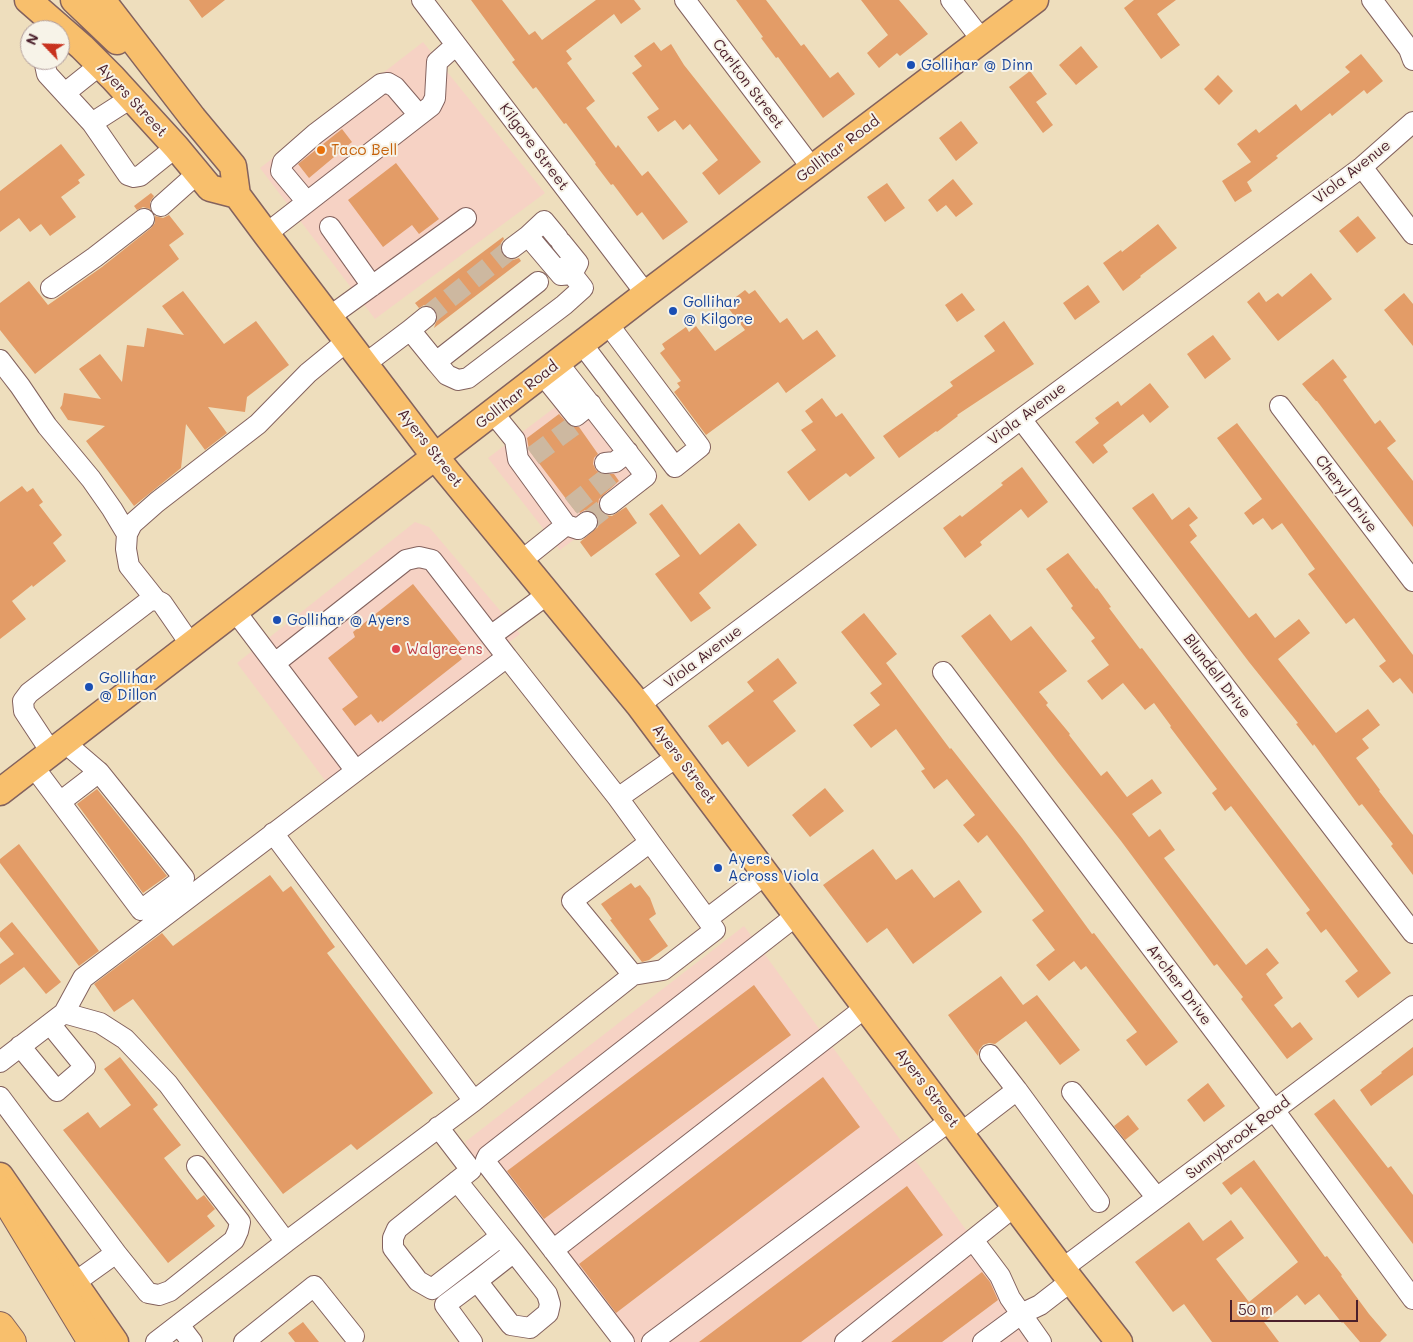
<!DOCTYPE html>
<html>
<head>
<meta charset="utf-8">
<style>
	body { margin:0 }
	#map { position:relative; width:1413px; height:1342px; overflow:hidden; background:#eedebd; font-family:Mali,sans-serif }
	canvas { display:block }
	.north { position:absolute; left:20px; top:20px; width:50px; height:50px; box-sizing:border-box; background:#f7f3e8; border:1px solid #b29e9c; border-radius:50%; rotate:294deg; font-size:14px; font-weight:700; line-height:20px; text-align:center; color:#4a1f2b }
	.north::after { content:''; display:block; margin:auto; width:18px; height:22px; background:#c8321e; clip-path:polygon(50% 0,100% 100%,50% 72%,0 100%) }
	.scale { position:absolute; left:1230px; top:1300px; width:128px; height:22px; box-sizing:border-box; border:2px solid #4a1f2b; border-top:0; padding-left:6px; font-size:15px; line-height:18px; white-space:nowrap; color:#4a1f2b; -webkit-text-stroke:4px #f7f3e8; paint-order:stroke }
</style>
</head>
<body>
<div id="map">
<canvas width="1413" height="1342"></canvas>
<div class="north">N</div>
<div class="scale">50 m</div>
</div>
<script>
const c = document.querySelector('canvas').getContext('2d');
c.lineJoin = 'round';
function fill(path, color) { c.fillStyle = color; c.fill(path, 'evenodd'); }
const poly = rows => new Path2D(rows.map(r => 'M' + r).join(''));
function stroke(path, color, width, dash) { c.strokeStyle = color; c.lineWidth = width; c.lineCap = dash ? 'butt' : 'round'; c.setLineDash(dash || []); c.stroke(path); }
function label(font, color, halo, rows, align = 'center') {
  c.font = font + ' Mali,sans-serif'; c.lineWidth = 4; c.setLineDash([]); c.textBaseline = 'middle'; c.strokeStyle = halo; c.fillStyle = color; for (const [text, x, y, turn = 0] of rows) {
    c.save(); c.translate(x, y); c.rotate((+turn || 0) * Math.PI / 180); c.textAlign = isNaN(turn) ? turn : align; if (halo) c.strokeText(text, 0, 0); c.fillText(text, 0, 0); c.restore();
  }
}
const built = poly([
	[423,42,545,193,375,319,260,168],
	[587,383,658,477,560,550,488,458],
	[415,522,429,527,520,634,327,783,237,663],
	[744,926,1021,1305,1052,1342,612,1342,480,1170,465,1142]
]);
const building = poly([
	[189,0,225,0,202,18],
	[471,0,502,0,529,35,535,31,542,40,596,0,634,0,641,9,621,24,614,14,566,51,572,59,567,63,595,101,586,108,616,148,618,145,642,176,648,171,688,222,663,240,642,212,637,216,613,184,611,185,595,164,596,163,566,123,564,124,536,87,533,89,512,62,515,60],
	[736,0,766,0,801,46,804,44,830,78,838,72,855,94,823,118,778,57,776,58,761,38,763,37],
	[861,0,899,0,928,34,900,56,897,53,879,68,867,53,888,35],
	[1134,0,1176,0,1157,14,1180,45,1161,59,1124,8],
	[654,42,661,51,671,44,684,65,761,162,719,195,702,173,718,160,690,124,683,130,675,120,658,132,647,117,659,109,632,73,642,66,634,56],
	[1081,46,1098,67,1076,85,1059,65],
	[1361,54,1383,81,1367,94,1364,90,1332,116,1330,113,1276,156,1278,158,1247,182,1252,191,1235,202,1222,181,1251,162,1237,144,1256,129,1259,133,1296,104,1301,111,1350,72,1345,67],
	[1030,71,1047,94,1036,102,1053,125,1043,133,1009,87],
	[1218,75,1233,91,1219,105,1204,89],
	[961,121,978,143,956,161,939,138],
	[342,129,352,142,309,178,298,164],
	[61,144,85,175,78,180,80,183,61,197,76,217,50,236,41,224,30,232,19,218,0,232,0,191],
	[396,163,439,219,419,234,412,225,383,247,348,200],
	[953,179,973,204,956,217,946,205,937,212,928,200],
	[887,183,905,208,885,222,867,197],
	[151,193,154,196,150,202,150,209,143,207,137,210,134,206],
	[169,215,184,234,169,245,179,259,35,374,0,330,0,303,29,281,48,305,102,267,151,228,155,223,155,216,163,218],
	[1358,216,1376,238,1357,253,1339,231],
	[1158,224,1177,248,1140,276,1141,277,1123,291,1103,263,1121,250,1122,252],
	[503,237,504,239,501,243,500,249,503,255,507,259,513,260,519,258,521,261,434,328,438,316,435,310,430,306,424,305,419,308,415,303],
	[1311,273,1332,299,1278,341,1247,302,1259,292,1266,302,1278,293,1282,297],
	[1088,285,1100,302,1075,320,1063,303],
	[745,290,749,294,755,290,780,323,787,318,803,340,817,330,836,356,786,393,778,382,706,435,674,392,680,387,677,383,681,381,660,353,665,349,662,344,686,327,689,332,696,326,715,351,745,330,729,309,735,304,732,300],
	[183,291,224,344,256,321,289,365,247,397,245,412,208,407,227,433,205,450,186,424,181,468,134,506,86,441,105,426,68,420,60,408,62,405,64,393,101,399,79,369,100,354,122,382,127,345,144,347,147,328,184,335,162,306],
	[962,293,975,310,957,322,945,305],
	[1404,293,1413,304,1413,346,1384,310],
	[1004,321,1034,364,957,415,958,416,937,432,936,431,899,458,883,436,953,386,950,382,995,351,984,336],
	[1213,335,1231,359,1205,379,1187,354],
	[1333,359,1347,377,1343,380,1375,424,1380,420,1396,441,1387,448,1413,481,1413,527,1317,401,1316,401,1302,384],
	[1150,383,1169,407,1150,423,1143,414,1103,445,1108,452,1093,464,1075,442,1099,423,1095,418,1118,401,1121,406],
	[822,398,836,417,842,413,875,458,850,477,846,473,809,501,787,472,816,450,801,430,813,422,805,411],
	[559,414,571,427,579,427,598,454,594,458,593,464,596,470,601,474,614,474,619,481,599,499,598,505,600,511,605,515,612,516,626,507,637,523,591,557,580,542,598,527,599,521,597,515,591,511,585,510,580,513,578,510,576,512,529,450,527,438],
	[1237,423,1413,655,1413,694,1400,678,1393,683,1379,666,1386,661,1354,618,1346,624,1308,574,1315,569,1282,523,1272,530,1263,518,1253,525,1244,513,1262,499,1217,438],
	[1022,467,1048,502,1028,518,1021,509,980,542,982,545,965,558,943,528,960,515,962,517,1003,485,1001,483],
	[22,486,27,492,33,488,43,502,39,505,62,535,53,543,66,561,33,587,32,585,12,601,26,619,0,639,0,502],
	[1153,493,1172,520,1189,507,1198,518,1189,525,1197,536,1190,542,1249,618,1256,613,1275,638,1299,619,1310,633,1278,659,1336,733,1368,709,1380,725,1362,739,1369,748,1356,758,1380,790,1379,791,1413,835,1413,875,1391,846,1393,844,1362,804,1359,806,1314,744,1313,746,1296,724,1298,723,1249,662,1132,508],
	[662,504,700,555,739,523,757,545,699,593,711,608,691,622,655,574,680,556,649,514],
	[1068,553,1096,589,1097,588,1111,607,1109,608,1140,649,1142,648,1391,973,1358,998,1345,981,1358,971,1326,929,1321,933,1306,913,1310,910,1231,806,1225,811,1212,793,1217,789,1170,727,1171,726,1154,703,1145,710,1123,683,1102,700,1087,681,1109,665,1091,641,1095,638,1071,608,1073,606,1046,569],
	[413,584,461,644,454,649,462,659,382,722,381,720,378,723,371,714,355,726,342,709,358,697,328,658,355,637,353,632],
	[864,613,897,654,886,663,950,749,951,748,1022,838,1092,934,1094,933,1178,1042,1146,1066,1126,1040,1137,1032,1086,966,1081,970,1074,961,1049,981,1036,965,1055,950,1032,920,1044,911,987,835,978,843,963,825,975,815,947,779,934,789,921,771,925,769,896,729,871,748,853,725,880,705,870,693,882,684,841,632],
	[990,614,1011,641,1031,626,1067,671,1039,692,1048,703,1046,705,1070,734,1069,735,1101,776,1107,771,1127,797,1152,779,1162,793,1132,814,1149,837,1160,829,1175,850,1164,858,1246,965,1267,948,1279,963,1266,974,1283,998,1274,1005,1292,1028,1300,1022,1313,1039,1287,1059,1241,999,1243,997,1217,964,1214,966,1121,841,1058,762,961,636],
	[778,658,797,683,773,701,796,731,748,767,728,741,722,745,708,726,754,691,747,682],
	[825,788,844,811,810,837,792,815],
	[97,789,167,876,143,893,77,804],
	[19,844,99,951,79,966,0,863,0,859],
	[873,849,896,880,912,869,934,898,959,880,982,912,913,964,887,928,867,943,823,885],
	[270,875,283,892,291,886,335,947,327,953,433,1093,357,1150,351,1144,283,1194,133,999,114,1012,94,984,162,933,173,946],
	[631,883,635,888,640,885,650,898,656,914,649,919,668,946,649,960,642,962,610,920,612,919,601,904],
	[12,922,61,982,46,994,24,967,0,985,0,964,14,954,0,937,0,932],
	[1001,976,1023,1005,1037,995,1080,1050,1060,1065,1026,1021,995,1044,989,1043,983,1045,979,1050,978,1056,948,1015],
	[754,985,791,1035,544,1219,507,1171],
	[1413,1047,1413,1075,1371,1106,1360,1090,1382,1073,1381,1072],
	[120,1057,158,1105,153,1109,181,1145,164,1158,197,1200,204,1195,215,1209,207,1216,215,1226,168,1263,63,1130,88,1112,100,1128,131,1105,104,1069],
	[823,1077,860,1127,616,1313,579,1264],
	[1208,1083,1225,1106,1204,1122,1187,1100],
	[1334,1099,1388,1168,1391,1166,1413,1195,1413,1244,1314,1114],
	[1128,1115,1139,1129,1125,1140,1114,1126],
	[1254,1160,1325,1257,1327,1256,1342,1275,1341,1276,1369,1314,1387,1335,1380,1342,1360,1342,1343,1322,1342,1323,1319,1294,1305,1305,1297,1295,1264,1322,1279,1342,1212,1342,1184,1304,1173,1312,1135,1262,1189,1222,1203,1241,1231,1220,1244,1238,1216,1259,1249,1302,1298,1262,1241,1187,1231,1195,1222,1183],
	[907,1186,943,1235,801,1342,699,1342],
	[982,1272,990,1282,998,1300,942,1342,891,1342],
	[303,1322,319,1342,295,1342,288,1333]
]);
const minorTunnel = poly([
	[549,244,552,248],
	[426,317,512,248],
	[533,456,576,424],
	[571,506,613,473],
	[587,522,610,504]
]);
const minor = poly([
	[422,0,646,294],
	[685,0,812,168],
	[951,0,982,40],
	[1372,0,1409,49,1413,60],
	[44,60,47,74,92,123],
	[65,93,100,65],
	[131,98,92,123,128,175,134,177,140,176,176,147],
	[1362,167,1413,234],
	[307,202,281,171,283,162,315,134,381,84,388,83,395,87,419,115],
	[161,206,198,173],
	[330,227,372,286],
	[266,234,431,106,435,98,437,62,456,45],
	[528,236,544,221,558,238],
	[561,242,578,263,572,274,566,266],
	[51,288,95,257,144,219],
	[329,317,466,218],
	[410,330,426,317],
	[582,344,675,467,700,447,608,324],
	[0,360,20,386,47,426,91,479,112,509,127,534],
	[436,362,447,375,458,380,468,378,564,305,583,288,572,274,561,275,528,236,512,248],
	[558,363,646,476,610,504],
	[365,364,410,330,436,362,538,282],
	[543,375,576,416,591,404],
	[1280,406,1413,581],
	[493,413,515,440,518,459,566,525,521,561],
	[1021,419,1413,933],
	[605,463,615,462,628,452],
	[566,525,578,529,587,522],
	[156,600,129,566,126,549,127,534,132,524,157,502,258,424,308,373,347,341],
	[235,611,356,771,507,657,618,798,678,756],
	[492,635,548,594],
	[275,663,406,560,419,557,432,560,507,657],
	[943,672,1274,1110,1413,1299],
	[639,705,1021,419,1362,167,1413,122],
	[51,752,24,711,23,701,29,693,149,601,156,600,162,603,191,645],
	[33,766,141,910,184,878,99,772,64,742],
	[60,802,99,772],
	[273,833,474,1101],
	[707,919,766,874],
	[633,975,663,970,715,930,650,842],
	[64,1013,100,1023,125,1039,168,1084,286,1242,156,1342],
	[20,1046,57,1091,85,1067,50,1024],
	[0,1062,64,1013,83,978,356,771],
	[1017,1090,1099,1202],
	[1072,1092,1157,1198],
	[0,1097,116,1253],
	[438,1127,471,1170,397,1229,393,1238,393,1248,418,1281,432,1289,501,1236],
	[961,1133,1017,1090,990,1055],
	[457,1181,501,1236,514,1252,547,1294,550,1304,548,1313,530,1328,511,1325,477,1281,514,1252],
	[973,1240,1000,1276,1010,1298,1041,1342],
	[286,1242,474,1101,633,975,572,901,650,842,618,798],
	[553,1250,866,1007],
	[1062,1269,1413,1006],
	[74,1283,116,1253,148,1293,159,1295,170,1291,234,1240,238,1231,240,1222,197,1166],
	[179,1325,192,1342],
	[244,1342,314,1286,354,1336],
	[472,1342,445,1305,477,1281],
	[624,1342,487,1164,486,1160,488,1156,797,915],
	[652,1342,951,1120],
	[845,1342,1015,1206],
	[983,1342,1021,1314,1040,1305,1071,1281]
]);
const major = poly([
	[28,0,82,47,113,78,176,147,210,188,237,195],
	[74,0,117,41],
	[102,0,193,118,233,166,237,195,266,234,436,458,639,705,1062,1269,1119,1342],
	[0,792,646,294,1035,0],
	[0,1176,115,1342]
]);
const highway = poly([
	[0,1190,92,1342],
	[0,1326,12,1342]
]);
const markers = [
	[911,65,5,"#1a4fb4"],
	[321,150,5,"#e8710a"],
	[673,311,5,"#1a4fb4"],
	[277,620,5,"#1a4fb4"],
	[396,649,5,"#e0444e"],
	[89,687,5,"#1a4fb4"],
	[718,868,5,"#1a4fb4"]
];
const transitNames = [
	["Gollihar @ Dinn",921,65],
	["Gollihar",683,302],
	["@ Kilgore",683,319],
	["Gollihar @ Ayers",287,620],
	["Gollihar",99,678],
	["@ Dillon",99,695],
	["Ayers",728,859],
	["Across Viola",728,876]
];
const streetNames = [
	["Carlton Street",748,84,53],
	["Ayers Street",132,100,47],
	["Kilgore Street",534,147,53],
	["Gollihar Road",838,149,-37],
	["Viola Avenue",1352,172,-38],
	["Gollihar Road",517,395,-38],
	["Viola Avenue",1027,414,-37],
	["Ayers Street",430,448,52],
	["Cheryl Drive",1346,494,53],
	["Viola Avenue",703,657,-37],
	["Blundell Drive",1217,676,53],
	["Ayers Street",684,764,53],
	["Archer Drive",1179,985,53],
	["Ayers Street",927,1088,53],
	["Sunnybrook Road",1238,1138,-37]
];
const foodNames = [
	["Taco Bell",331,150]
];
const healthNames = [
	["Walgreens",406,649]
];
fill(built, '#f6d2c4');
fill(building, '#e39c67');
stroke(minorTunnel, '#cdb8a0', 20, [20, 10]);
stroke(minor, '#83625e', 22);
stroke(major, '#83625e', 29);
stroke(highway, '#83625e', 30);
stroke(minor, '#fff', 20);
stroke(major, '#f8bf6c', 26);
stroke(highway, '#f8bf6c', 28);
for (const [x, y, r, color] of markers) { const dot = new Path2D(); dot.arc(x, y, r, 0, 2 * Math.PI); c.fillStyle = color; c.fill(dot); stroke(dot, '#f7f3e8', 2); }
label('15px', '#164399', '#f7f3e8', transitNames, 'left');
label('15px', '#4a1f2b', '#f7f3e8', streetNames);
label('15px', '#c56008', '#f7f3e8', foodNames, 'left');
label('15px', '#be3a42', '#f7f3e8', healthNames, 'left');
</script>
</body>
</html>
